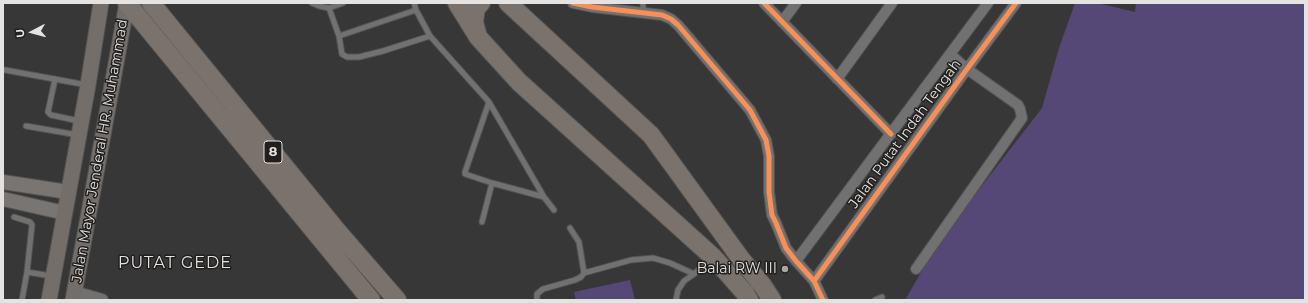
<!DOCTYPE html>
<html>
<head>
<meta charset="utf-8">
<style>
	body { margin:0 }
	#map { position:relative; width:1308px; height:303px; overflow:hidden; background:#383737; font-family:Montserrat,sans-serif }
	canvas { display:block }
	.frame { position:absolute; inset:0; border:4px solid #e5e3e2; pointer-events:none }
	.north { position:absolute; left:12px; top:12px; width:40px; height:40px; -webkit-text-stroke:3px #201f1e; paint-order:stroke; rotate:264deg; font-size:11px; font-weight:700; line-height:16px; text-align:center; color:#e5e3e2 }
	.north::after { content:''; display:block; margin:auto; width:14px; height:18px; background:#e5e3e2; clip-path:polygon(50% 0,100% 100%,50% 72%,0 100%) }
</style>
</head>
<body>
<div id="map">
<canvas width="1308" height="303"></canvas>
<div class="frame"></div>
<div class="north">U</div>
</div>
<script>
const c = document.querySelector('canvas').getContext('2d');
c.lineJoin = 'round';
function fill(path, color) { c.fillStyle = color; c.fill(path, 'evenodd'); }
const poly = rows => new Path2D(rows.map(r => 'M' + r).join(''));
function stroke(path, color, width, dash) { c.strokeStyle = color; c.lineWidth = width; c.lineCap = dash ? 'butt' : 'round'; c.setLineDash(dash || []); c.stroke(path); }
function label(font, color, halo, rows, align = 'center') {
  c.font = font + ' Montserrat,sans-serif'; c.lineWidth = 3; c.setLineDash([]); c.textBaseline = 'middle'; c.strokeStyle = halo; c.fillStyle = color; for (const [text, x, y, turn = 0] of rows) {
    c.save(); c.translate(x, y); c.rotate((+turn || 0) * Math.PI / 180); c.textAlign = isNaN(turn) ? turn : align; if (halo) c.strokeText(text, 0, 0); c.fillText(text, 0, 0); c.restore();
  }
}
const green = poly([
	[1075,3,1097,3,1135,12,1136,3,1305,3,1305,300,905,300,940,240,1042,108,1059,48],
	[630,280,635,300,576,300,574,292]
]);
const service = poly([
	[312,3,319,6,329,8,343,3],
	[329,8,339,36,342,54,347,57,359,57,383,51,430,36,489,102,544,197,492,183,482,222],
	[416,10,430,36],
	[643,13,643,3],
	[339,36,416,10,414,3],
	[5,70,87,85],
	[55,79,48,112,51,115,79,121],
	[489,102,465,172,465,174,492,183],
	[26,126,78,135],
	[544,197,554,210],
	[14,217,30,222,32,225,27,272],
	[584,273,631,260,653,258,670,263,694,274],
	[22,300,27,272,51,276],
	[537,300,537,294,543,289,575,280,581,277,584,273,579,242,570,228],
	[676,300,678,290,684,281,694,274,710,259],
	[875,300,882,297]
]);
const minor = poly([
	[573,3,592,7,662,15,671,19,678,25,750,110,766,140,769,156,769,192,772,215,776,223,786,248,796,261,814,281,823,300],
	[764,3,891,134],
	[782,22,796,3],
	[837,79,892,3],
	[796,261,988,3],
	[916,269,1022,118,1020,109,1018,105,967,69,950,54],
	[814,281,967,69,1016,3]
]);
const tertiary = poly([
	[74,292,102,300]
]);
const secondary = poly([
	[3,182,68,192],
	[3,199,65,213]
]);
const primary = poly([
	[49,300,88,85,101,3],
	[73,300,127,3]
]);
const motorway = poly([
	[127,3,371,300],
	[151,3,338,232,397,300],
	[457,3,478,37,519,82,713,257,745,293,749,300],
	[508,3,651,135,741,259,763,286,772,300],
	[477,33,474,22,476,8,481,3]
]);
const cycleway = poly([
	[573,3,592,7,662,15,671,19,678,25,750,110,766,140,769,156,769,192,772,215,776,223,786,248,796,261,814,281,823,300],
	[764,3,891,134],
	[814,281,967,69,1016,3]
]);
const markers = [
	[785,269,4,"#a8a7a6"]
];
const shields = [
	[273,152,18]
];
const shieldNames = [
	["8",273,152]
];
const streetNames = [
	["Jalan Putat Indah Tengah",905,134,-54],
	["Jalan Mayor Jenderal HR. Muhammad",100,151,-80]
];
const poiNames = [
	["Balai RW III",777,269]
];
const quarterNames = [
	["PUTAT GEDE",175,263]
];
fill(green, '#554876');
stroke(service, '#545352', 7);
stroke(minor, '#545352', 12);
stroke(tertiary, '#545352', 14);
stroke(secondary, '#545352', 16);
stroke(primary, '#545352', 17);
stroke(motorway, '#545352', 20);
stroke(service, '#727171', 5);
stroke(minor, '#727171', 10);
stroke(tertiary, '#727171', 12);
stroke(secondary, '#797572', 14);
stroke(primary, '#746e6a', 15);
stroke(motorway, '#7a736d', 18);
stroke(cycleway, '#f78f57', 5);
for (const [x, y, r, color] of markers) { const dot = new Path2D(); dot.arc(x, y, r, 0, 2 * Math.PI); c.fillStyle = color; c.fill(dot); stroke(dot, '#201f1e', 1.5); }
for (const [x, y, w] of shields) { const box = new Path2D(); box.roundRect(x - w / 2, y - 11, w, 22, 3); c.fillStyle = '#201f1e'; c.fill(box); stroke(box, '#e5e3e2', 1); }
label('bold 13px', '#e5e3e2', null, shieldNames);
label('14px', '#e5e3e2', '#201f1e', streetNames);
label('14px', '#e5e3e2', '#201f1e', poiNames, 'right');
c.letterSpacing = '1px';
label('16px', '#e5e3e2', '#201f1e', quarterNames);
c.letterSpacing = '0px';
</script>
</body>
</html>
